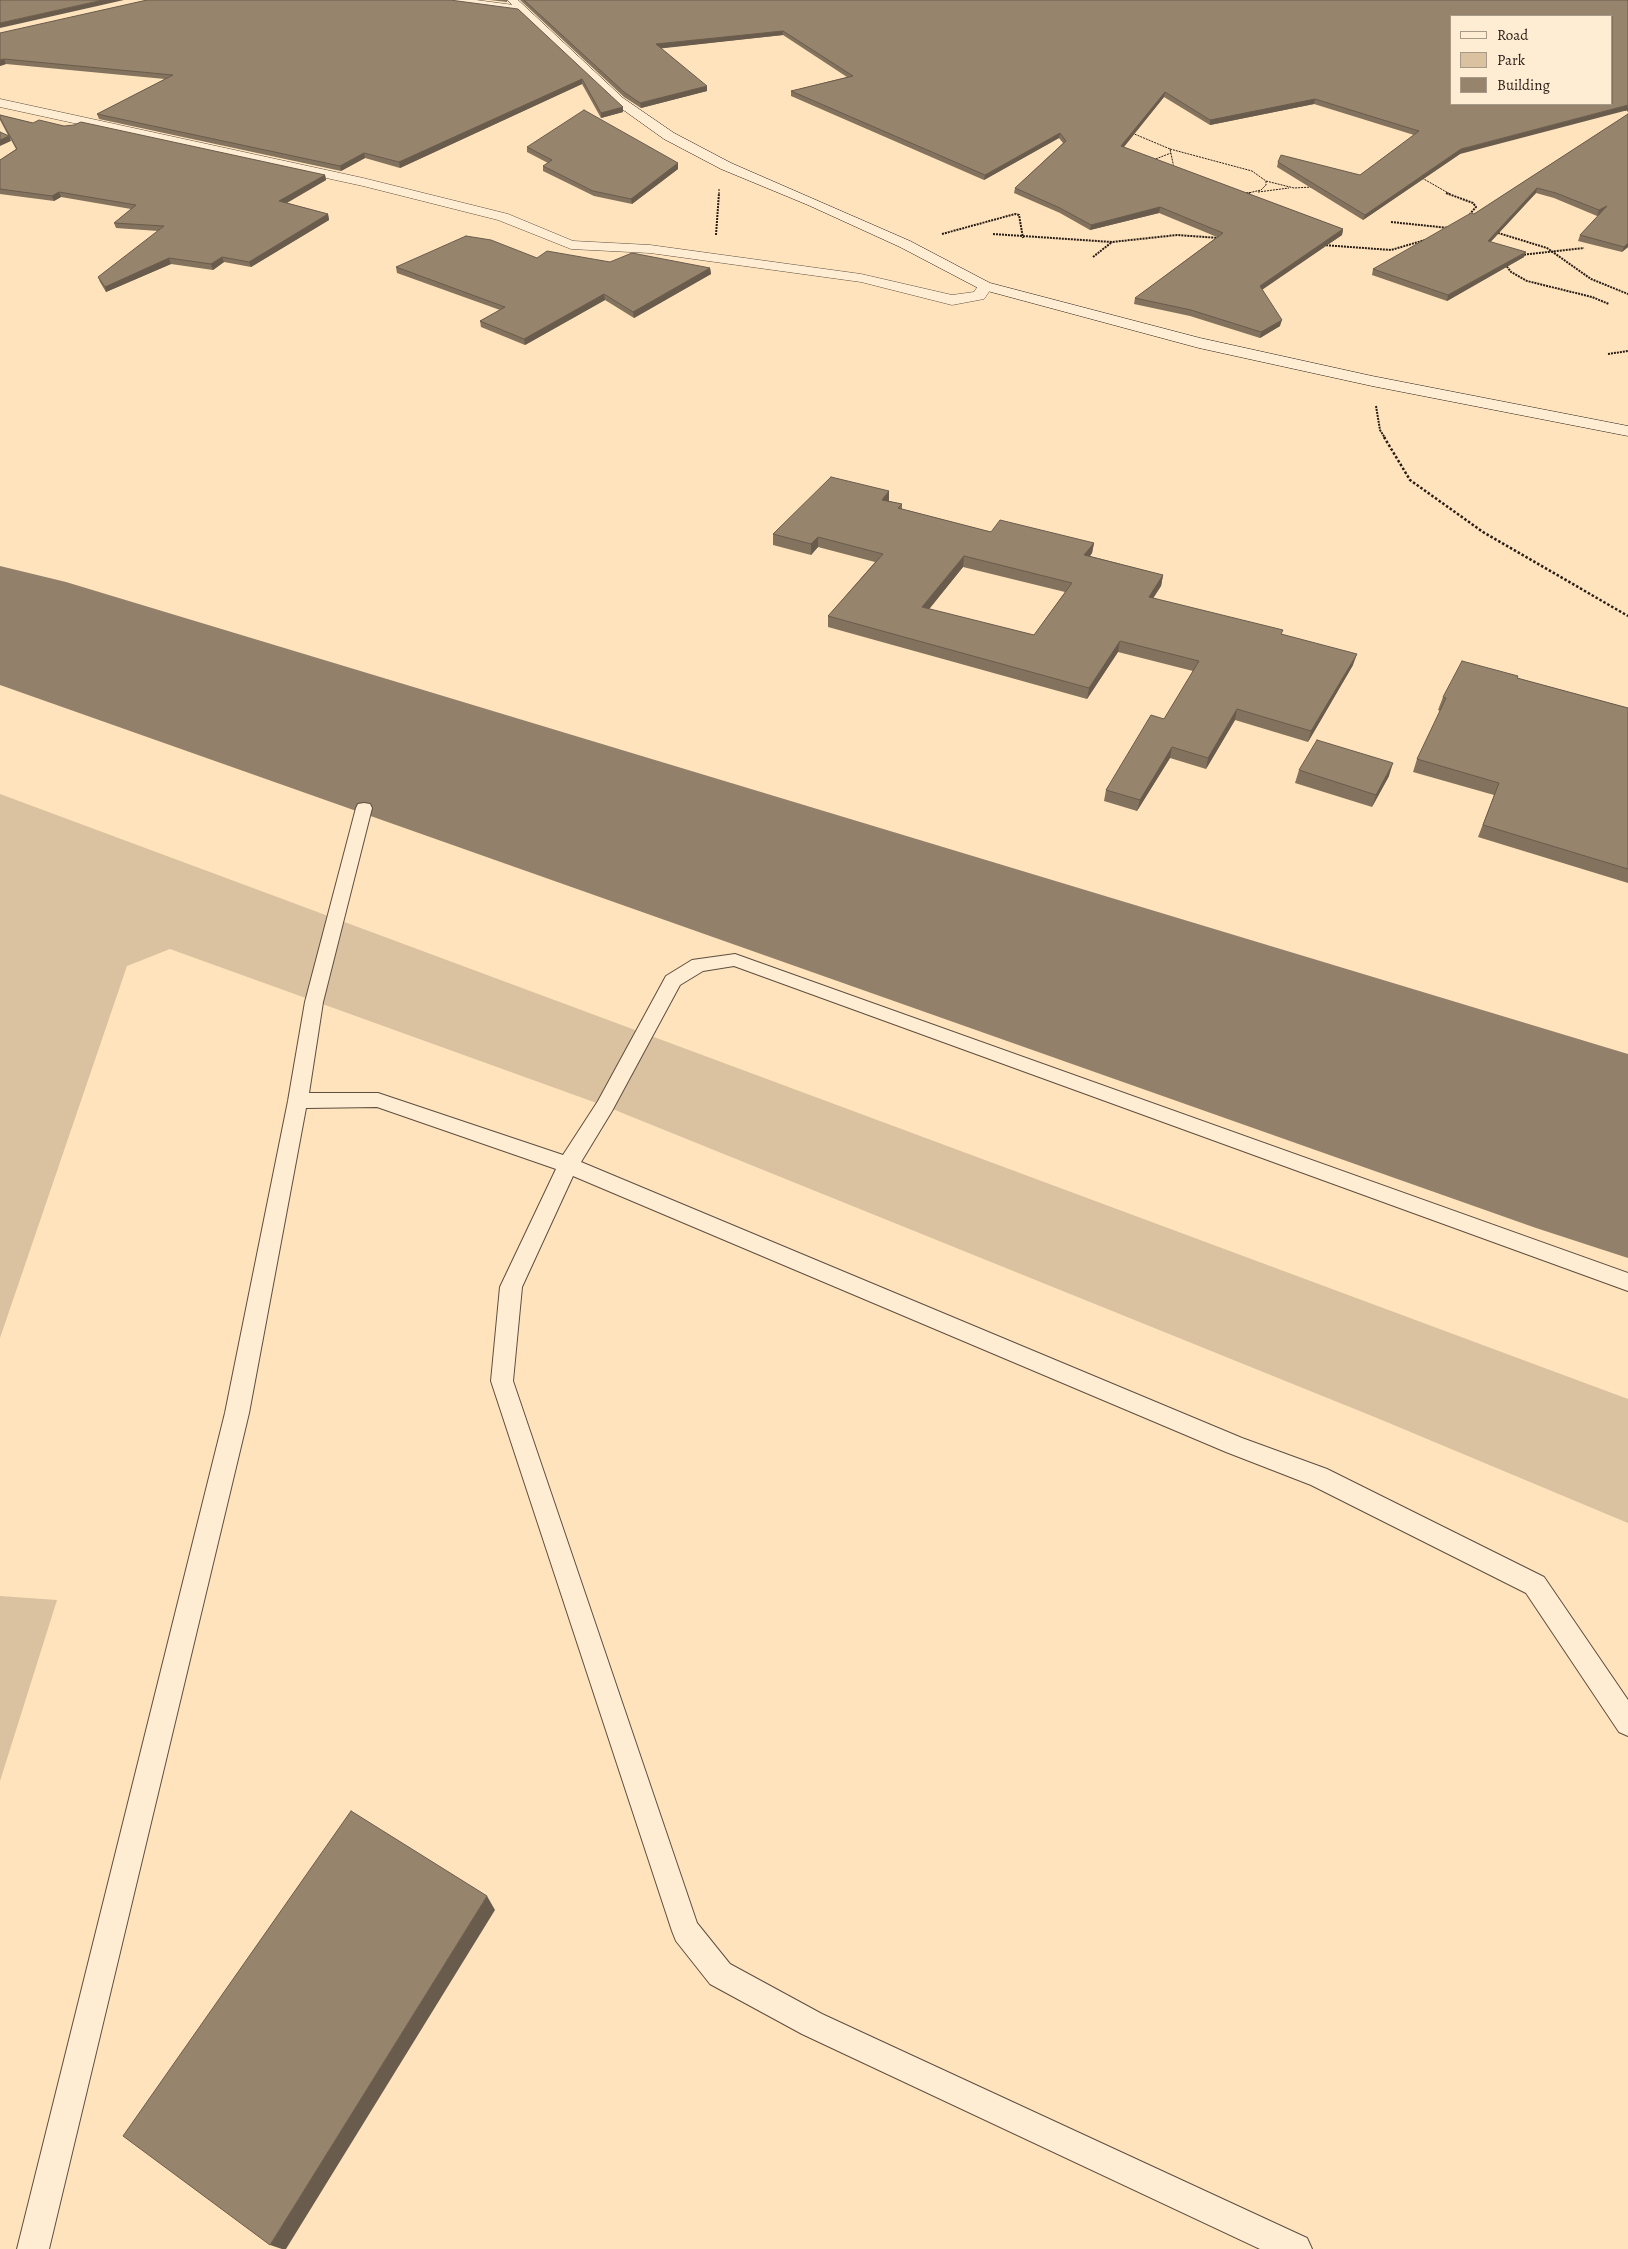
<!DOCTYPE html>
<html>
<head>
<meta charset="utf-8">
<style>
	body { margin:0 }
	#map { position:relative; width:1628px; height:2249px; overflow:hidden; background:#fee3bc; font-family:Alegreya,serif }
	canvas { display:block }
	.legend { position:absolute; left:1450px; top:15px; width:162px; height:90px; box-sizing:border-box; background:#feedd3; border:1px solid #a89a88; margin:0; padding:6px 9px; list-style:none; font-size:15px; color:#281d17 }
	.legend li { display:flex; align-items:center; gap:10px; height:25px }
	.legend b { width:25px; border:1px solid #a89a88 }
</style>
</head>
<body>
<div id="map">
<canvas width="1628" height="2249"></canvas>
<ul class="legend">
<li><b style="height:6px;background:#feedd3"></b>Road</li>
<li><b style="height:14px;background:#dac1a0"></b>Park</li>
<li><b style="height:14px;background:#97846d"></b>Building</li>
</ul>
</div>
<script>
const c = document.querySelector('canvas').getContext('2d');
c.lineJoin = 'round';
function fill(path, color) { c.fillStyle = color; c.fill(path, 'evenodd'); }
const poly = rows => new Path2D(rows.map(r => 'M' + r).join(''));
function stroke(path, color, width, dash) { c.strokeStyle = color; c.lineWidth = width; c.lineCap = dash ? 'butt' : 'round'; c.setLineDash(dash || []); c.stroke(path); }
const green = poly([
	[0,794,1628,1399,1628,1523,1377,1418,605,1106,170,949,127,966,0,1338],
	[0,1596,57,1600,0,1781]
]);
const runway = poly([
	[0,566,66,582,1628,1054,1628,1258,1536,1228,0,685,0,566]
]);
const pathFar2 = poly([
	[1621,109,1628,111],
	[1132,133,1170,149,1174,168],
	[1170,149,1252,171,1266,181,1266,185,1261,190,1244,194],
	[1153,160,1171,153],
	[1422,178,1450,194],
	[1266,181,1294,188,1312,187],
	[1258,192,1289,188],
	[719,194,719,189]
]);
const pathFar1 = poly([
	[1446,193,1473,203,1476,207,1470,214],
	[1243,194,1250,193],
	[1391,222,1449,228],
	[1495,232,1547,248,1591,279,1628,294],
	[942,234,1015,214,1019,215,1023,238],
	[993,234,1112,242,1177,235,1219,238],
	[716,235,719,193],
	[1323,245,1391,250,1425,240],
	[1521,255,1584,248],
	[1093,257,1112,242],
	[1505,264,1511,272,1527,281,1592,297,1609,304],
	[1608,354,1628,351],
	[1376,406,1380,430,1385,438]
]);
const path = poly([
	[1384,437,1410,480,1483,532,1628,616]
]);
const service = poly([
	[364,803,370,804,372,808,323,1002,309,1093,378,1093,563,1155,598,1101,666,976,692,960,735,954,1628,1273,1628,1291,734,966,703,971,680,985,612,1111,581,1162,1242,1438,1327,1469,1544,1577,1628,1700,1628,1736,1619,1732,1526,1593,1311,1485,1226,1452,573,1176,522,1287,513,1381,697,1923,730,1964,822,2014,1307,2238,1312,2249,1260,2249,802,2034,710,1984,676,1941,672,1931,491,1381,500,1287,556,1169,377,1107,306,1108,249,1413,49,2249,17,2249,225,1413,288,1101,305,1002,356,808,358,804,364,803]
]);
const minor = poly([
	[446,0,476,0,521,6,526,9,521,12,451,3,446,0],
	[0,99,363,178,508,214,573,241,650,245,861,274,952,295,974,292,980,283,985,281,993,286,984,299,952,305,861,282,650,253,571,249,498,220,363,186,0,107,0,99]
]);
const secondary = poly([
	[507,0,518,0,623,98,674,133,731,163,910,241,990,283,1200,338,1372,376,1628,426,1628,436,1372,386,1199,348,980,289,900,247,808,205,721,169,664,139,615,104,507,0]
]);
const wall = poly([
	[490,0,507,0,507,2],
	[520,0,1628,0,1460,154,1363,220,1277,167,1278,162,1360,175,1414,135,1314,104,1210,125,1164,97,1123,147,1343,229,1342,235,1262,289,1280,326,1260,338,1190,316,1134,304,1135,298,1217,237,1159,213,1090,230,1060,213,1014,193,1015,188,1063,143,1059,138,984,180,791,96,791,91,847,77,783,35,661,48,707,91,641,108,624,97],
	[518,9,623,112,601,118,582,84,400,168,365,158,341,171,99,119,97,114,165,79,6,64,0,66,0,33],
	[1628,114,1628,247,1622,252,1578,241,1580,235,1599,215,1597,216,1554,198,1536,193,1490,242,1524,257,1447,301,1372,275,1373,269,1474,214],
	[0,115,33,123,64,126,325,175,326,180,287,203,328,214,329,220,251,267,224,262,213,270,171,264,106,292,100,282,98,277,158,231,116,228,114,223,131,209,61,197,54,201,0,194,0,160,16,149,10,138,11,141,0,120],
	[527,147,678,163,678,169,632,204,594,196,543,171,543,166,548,163,527,152],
	[537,258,710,268,711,274,634,318,605,300,525,345,481,327,480,321,500,310,397,273,396,267],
	[889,491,889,501,902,504,902,509,991,532,1094,543,1092,553,1090,556,1163,575,1161,586,1153,598,1282,634,1353,665,1308,742,1235,720,1206,769,1170,758,1137,811,1104,801,1106,790,1164,719,1193,671,1118,652,1087,699,828,627,828,616,875,562,818,547,811,555,773,545,773,534],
	[963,567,1065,592,1034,635,929,609],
	[1517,678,1628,708,1628,883,1478,837,1494,795,1413,772,1417,759,1440,711,1438,710,1443,697],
	[1299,770,1389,776,1372,807,1295,783]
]);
const shadedWall = poly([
	[103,0,124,0,0,28,0,23],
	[783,31,783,35,656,49,656,44],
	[4,59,6,64,0,66,0,60],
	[582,79,582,84,400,168,399,162],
	[707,86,707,91,641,108,640,103],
	[1165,92,1164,97,1120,152,1121,146],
	[1315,99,1314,104,1210,125,1210,120],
	[1628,105,1628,110,1460,154,1363,220,1365,215,1461,149],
	[623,107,623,112,601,118,601,113],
	[1060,133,1059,138,984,180,985,175],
	[9,136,11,141,0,146,0,140],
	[364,153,365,158,341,171,340,166],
	[678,163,678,169,632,204,631,199],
	[325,175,326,180,281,206,279,201],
	[1537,188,1536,193,1486,247,1488,241],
	[59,192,61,197,54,201,52,196],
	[1607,206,1605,211,1597,216,1599,210],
	[1160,207,1159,213,1090,230,1091,225],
	[328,214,329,220,251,267,249,262],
	[1343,229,1342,235,1259,292,1260,286],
	[1628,243,1628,247,1622,252,1624,247],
	[1526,252,1524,257,1447,301,1448,295],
	[222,257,224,262,213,270,211,264],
	[169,258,171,264,106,292,105,287],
	[710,268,711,274,634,318,633,312],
	[604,294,605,300,525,345,524,339],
	[1282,320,1280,326,1260,338,1261,332],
	[889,491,889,502,882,500],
	[818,537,818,547,811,555,811,544],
	[1094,543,1092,553,1083,566,1084,555],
	[964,556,963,567,922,618,922,607],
	[1163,575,1161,586,1147,608,1149,597],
	[1120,641,1118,652,1087,699,1089,688],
	[1357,654,1353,665,1308,742,1311,731],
	[1237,709,1235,720,1206,769,1208,758],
	[1172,747,1170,758,1137,811,1140,800],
	[1393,763,1389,776,1372,807,1376,795],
	[487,1896,495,1910,286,2249,282,2249,270,2245]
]);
const building = poly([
	[0,0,103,0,0,23,0,0],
	[147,0,450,0,518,9,623,107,601,113,582,79,399,162,364,153,340,166,97,114,173,75,4,59,0,60,0,33,147,0],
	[524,0,1628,0,1628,105,1461,149,1365,215,1278,162,1281,155,1360,175,1419,131,1315,99,1210,120,1165,92,1121,146,1343,229,1260,286,1282,320,1261,332,1191,310,1135,298,1223,233,1160,207,1091,225,1060,208,1015,188,1066,141,1060,133,985,175,791,91,853,76,783,31,656,44,707,86,640,103,624,92,524,0],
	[1452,16,1612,16,1612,104,1452,104,1452,16],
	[584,110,678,163,631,199,593,191,543,166,552,160,527,147,584,110],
	[1628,114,1628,243,1624,247,1580,235,1607,206,1599,210,1556,193,1537,188,1488,241,1526,252,1448,295,1373,269,1471,213,1474,214,1628,114],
	[0,115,33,123,39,120,64,126,74,125,81,122,325,175,279,201,328,214,249,262,222,257,211,264,169,258,105,287,98,277,164,226,114,223,136,205,59,192,52,196,0,189,0,160,17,149,0,118,0,115],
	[0,132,9,136,0,140,0,132],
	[466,236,491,240,537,258,547,251,610,262,632,253,710,268,633,312,604,294,524,339,480,321,505,307,396,267,466,236],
	[831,477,889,491,882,500,902,504,898,508,991,532,1000,520,1094,543,1084,555,1163,575,1149,597,1283,630,1281,634,1357,654,1311,731,1237,709,1208,758,1172,747,1140,800,1106,790,1151,715,1164,719,1199,661,1120,641,1089,688,828,616,883,554,818,537,811,544,773,534,831,477],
	[964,556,1072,583,1034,635,922,607,964,556],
	[1462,661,1518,676,1517,678,1628,708,1628,869,1483,825,1499,783,1417,759,1446,698,1443,697,1462,661],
	[1317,740,1393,763,1376,795,1299,770,1317,740],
	[351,1811,487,1896,270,2245,123,2136,351,1811]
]);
fill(green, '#dac1a0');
fill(runway, '#93806a');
stroke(service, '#5e4e40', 2);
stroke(minor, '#5e4e40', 1);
stroke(secondary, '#281d17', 1);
stroke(pathFar2, '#281d17', 1, [2, 1]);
stroke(pathFar1, '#281d17', 2, [2, 1]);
stroke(path, '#281d17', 2.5, [2.5, 2]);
fill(service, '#feedd3');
fill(minor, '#feedd3');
fill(secondary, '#feedd3');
fill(wall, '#82725e');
fill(shadedWall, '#6a5c4c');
fill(building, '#97846d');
stroke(building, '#6a5c4c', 1);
</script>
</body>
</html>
